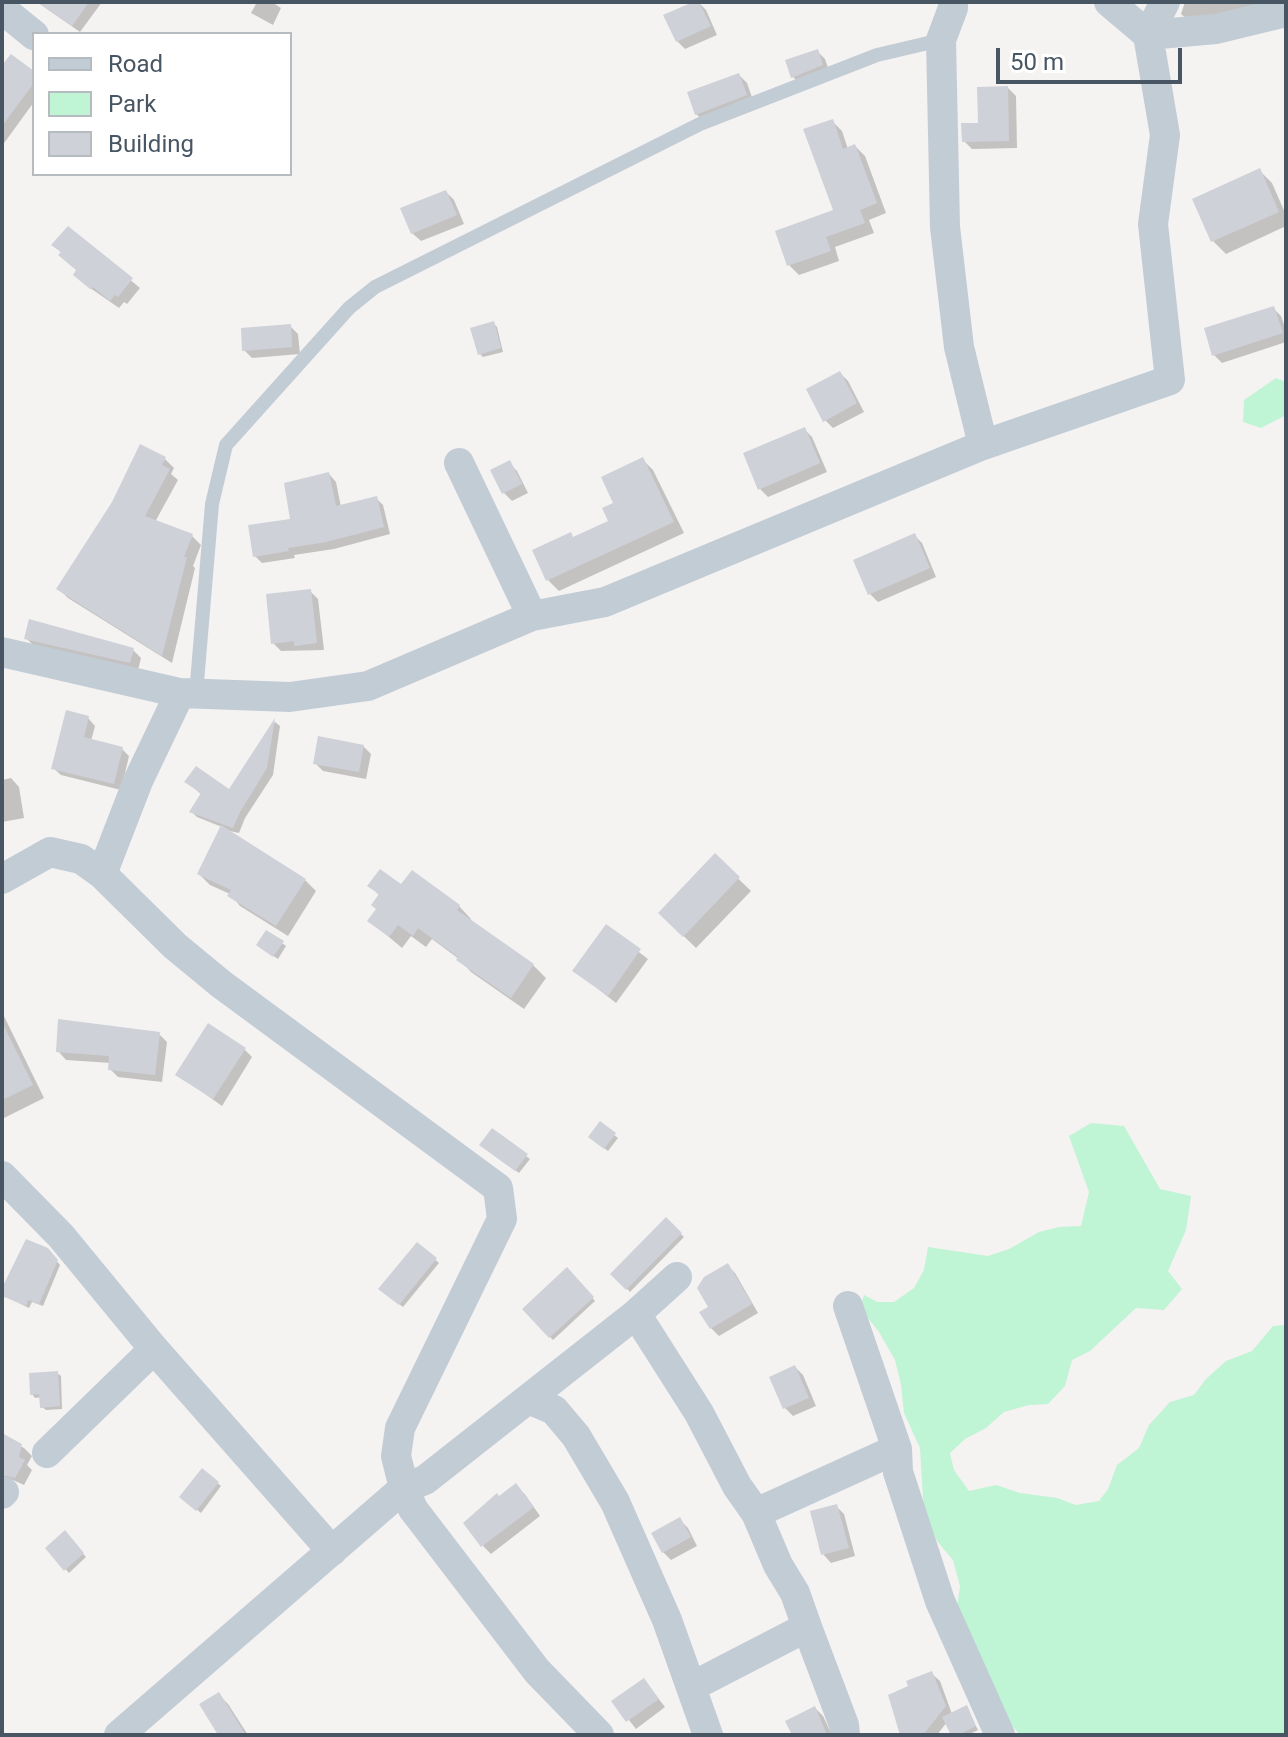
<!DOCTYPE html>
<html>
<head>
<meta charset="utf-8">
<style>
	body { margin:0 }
	#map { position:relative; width:1288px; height:1737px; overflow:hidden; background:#f5f2f2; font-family:Roboto,sans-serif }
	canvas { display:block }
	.frame { position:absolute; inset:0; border:4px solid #485562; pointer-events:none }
	.legend { position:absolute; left:32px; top:32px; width:260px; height:144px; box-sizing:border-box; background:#fff; border:2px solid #b6bbc0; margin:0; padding:10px 14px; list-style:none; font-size:24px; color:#485562 }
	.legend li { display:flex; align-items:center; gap:16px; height:40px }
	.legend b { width:40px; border:2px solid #b6bbc0 }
	.scale { position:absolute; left:996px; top:48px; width:186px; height:36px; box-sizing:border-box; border:4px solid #485562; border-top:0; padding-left:10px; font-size:24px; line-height:28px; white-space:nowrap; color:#485562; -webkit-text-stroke:6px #fff; paint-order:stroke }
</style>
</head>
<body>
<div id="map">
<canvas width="1288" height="1737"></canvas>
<div class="frame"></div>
<ul class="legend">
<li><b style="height:10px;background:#c2ccd5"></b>Road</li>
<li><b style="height:22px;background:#bff4d5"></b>Park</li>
<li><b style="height:22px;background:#ced1d8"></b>Building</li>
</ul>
<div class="scale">50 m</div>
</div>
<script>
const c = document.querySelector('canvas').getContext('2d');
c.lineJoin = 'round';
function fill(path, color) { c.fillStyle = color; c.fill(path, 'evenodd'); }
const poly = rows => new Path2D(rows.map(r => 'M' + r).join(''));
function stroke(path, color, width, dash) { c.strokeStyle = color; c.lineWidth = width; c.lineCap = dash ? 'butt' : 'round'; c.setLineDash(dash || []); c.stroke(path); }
const green = poly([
	[1276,378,1286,382,1286,415,1261,428,1243,422,1244,400],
	[1091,1123,1124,1126,1160,1189,1191,1196,1186,1230,1168,1271,1182,1289,1164,1310,1136,1308,1090,1351,1072,1360,1065,1386,1048,1404,1029,1405,1004,1412,986,1428,965,1439,950,1453,954,1470,969,1491,996,1485,1020,1493,1057,1498,1076,1505,1099,1501,1108,1489,1117,1465,1139,1448,1149,1425,1170,1402,1194,1395,1206,1379,1226,1361,1252,1351,1273,1326,1286,1325,1286,1735,1020,1735,1009,1722,957,1608,960,1586,953,1560,937,1541,924,1514,920,1448,904,1413,901,1385,895,1360,879,1332,860,1308,864,1295,878,1302,894,1302,914,1288,924,1270,928,1247,988,1256,1009,1249,1039,1232,1059,1227,1081,1226,1089,1192,1069,1136]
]);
const shadow = poly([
	[37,2,102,2,80,32],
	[257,2,272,2,281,8,273,25,251,13],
	[698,2,706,10,717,35,685,49,677,41],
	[1185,2,1268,2,1189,21,1181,14],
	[817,51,825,59,830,74,801,85,793,77],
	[2,69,34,74,34,102,2,146],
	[739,75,747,83,754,103,705,122,696,114],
	[1008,88,1016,96,1017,148,972,149,964,141,980,125],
	[832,121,842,131,848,149,855,146,865,156,886,213,869,220,874,233,835,247,839,261,799,275,789,265,836,212],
	[1259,170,1272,183,1286,215,1286,226,1226,254,1213,241,1195,200],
	[446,192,454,200,464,224,421,241,412,233],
	[68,228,140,288,127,304,124,302,119,308,83,283,78,271,54,245],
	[1273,308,1281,316,1286,330,1286,342,1222,363,1214,355],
	[493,323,497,327,503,352,483,357,480,354],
	[290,326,298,334,300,354,252,358,244,350],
	[840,373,848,381,864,412,833,428,825,420],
	[804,429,812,437,827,472,768,497,760,489],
	[165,459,174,468,171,474,178,480,155,522,192,536,201,545,193,566,195,568,172,663,68,598,59,589],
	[642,459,653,470,684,533,559,591,548,580,574,539,611,522,616,503],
	[509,463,517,471,528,493,512,501,504,493],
	[329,474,336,482,341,507,376,498,383,505,390,534,334,549,294,555,295,558,262,563,255,556,292,520],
	[914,535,922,543,936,577,878,602,870,594],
	[310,591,318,599,324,650,281,651,273,643],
	[26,638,133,650,141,658,138,670,34,646],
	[88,718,95,726,91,741,122,749,129,756,121,790,61,775,53,768],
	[275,722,280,726,273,775,245,818,239,833,225,830,305,880,316,891,288,936,240,906,230,894,210,885,199,874,222,827,197,817,191,811,202,795,187,782,230,792],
	[363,746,371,754,366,779,323,771,315,763],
	[11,778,19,787,24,818,2,822,2,780],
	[715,856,751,891,696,948,660,913],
	[370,886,402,887,459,906,471,919,470,921,533,965,546,978,524,1009,471,972,459,959,432,939,426,947,411,936,402,948,370,921,378,910,380,896],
	[606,927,648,959,616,1003,575,971],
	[267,932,286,946,278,959,262,948],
	[2,1012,44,1098,4,1118,2,1116],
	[159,1034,167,1042,162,1082,118,1077,110,1069,111,1063,66,1060,58,1051],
	[244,1049,252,1057,222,1106,177,1074],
	[600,1124,618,1138,608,1151,594,1140],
	[485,1148,526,1156,530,1159,519,1173],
	[666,1220,684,1237,630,1292,613,1274],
	[418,1245,439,1263,403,1307,383,1292],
	[51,1254,60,1265,43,1306,32,1302,29,1308,2,1295],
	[727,1265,735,1273,758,1313,719,1336,711,1328],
	[567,1270,595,1301,553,1340,524,1309],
	[795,1367,803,1375,816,1406,793,1416,785,1408,771,1378],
	[57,1373,61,1376,62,1409,46,1410,42,1407,42,1397,35,1398,32,1394],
	[6,1438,24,1448,32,1456,27,1465,32,1470,24,1485,13,1480,2,1485,2,1446],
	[203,1471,221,1486,201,1513,185,1500],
	[524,1493,540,1516,491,1554,483,1546,499,1498],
	[836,1506,844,1514,855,1556,831,1563,823,1554],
	[680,1520,688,1528,697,1546,671,1560,663,1552],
	[65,1533,86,1557,69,1573,48,1549],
	[931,1673,940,1681,952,1714,966,1707,978,1730,968,1735,954,1735,947,1722,937,1735,902,1735,911,1687],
	[644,1680,665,1707,636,1729,614,1701],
	[218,1694,228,1704,248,1735,220,1735],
	[815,1708,823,1716,832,1735,794,1735]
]);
const building = poly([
	[38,2,89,2,72,26],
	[693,2,699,2,711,26,676,42,663,15],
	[818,49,823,65,791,78,785,60],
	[11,54,34,71,34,83,2,126,2,65],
	[739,73,747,95,695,115,687,92],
	[1008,86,1009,141,962,142,961,123,978,123,977,87],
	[833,119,843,149,855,144,877,203,860,210,865,223,826,237,831,251,787,266,775,231,833,210,803,129],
	[1260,168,1279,212,1211,242,1192,199],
	[446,190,457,215,411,234,400,208],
	[68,226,133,278,118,297,115,295,110,301,93,287,90,289,73,275,76,270,58,255,61,252,51,245],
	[1274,306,1283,333,1212,356,1204,328],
	[494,321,501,348,478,355,470,328],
	[291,324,292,347,242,351,241,328],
	[840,371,857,403,823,422,806,389],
	[805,427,820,463,758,490,743,453],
	[140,444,166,457,162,465,170,469,145,516,193,534,184,557,187,557,162,656,56,589,112,502],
	[643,457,674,522,546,581,532,550,571,532,573,537,608,521,602,508,613,503,601,477],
	[510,460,522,484,502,494,490,470],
	[329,472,336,506,377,496,384,527,326,542,288,548,289,551,253,557,248,525,290,519,284,483],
	[915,533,930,568,868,595,853,560],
	[311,589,317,643,294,646,294,641,271,644,266,594],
	[29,619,134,648,130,663,24,639],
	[66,710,89,716,84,737,123,747,114,784,51,769],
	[275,718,267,768,240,812,233,828,189,812,201,793,184,782,196,766,229,789],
	[318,736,364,745,359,772,313,764],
	[221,825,306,879,276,926,227,896,231,890,197,874],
	[715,853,740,877,683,937,658,913],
	[380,869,401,884,412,870,460,905,457,910,534,964,511,998,456,960,458,957,418,928,413,936,398,925,389,937,367,921,376,909,371,905,379,894,367,886],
	[606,924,641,949,608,996,572,971],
	[266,930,284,941,273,957,256,945],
	[58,1019,160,1032,155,1075,108,1070,109,1056,56,1052],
	[2,1022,33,1085,2,1100],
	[208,1023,246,1048,213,1099,175,1075],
	[600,1121,616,1133,604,1149,588,1137],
	[492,1128,528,1154,515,1171,479,1145],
	[666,1217,682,1233,626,1290,610,1274],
	[26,1239,48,1248,58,1260,39,1304,28,1300,26,1306,2,1296,2,1288],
	[417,1242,437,1258,399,1305,378,1289],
	[728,1263,752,1304,710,1329,699,1312,708,1307,697,1288,704,1277],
	[567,1267,594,1297,549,1338,522,1309],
	[795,1365,809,1398,783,1409,769,1377],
	[58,1371,60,1406,40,1408,39,1394,30,1395,29,1373],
	[2,1433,22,1444,19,1457,25,1460,15,1478,2,1475],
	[202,1468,219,1482,196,1511,179,1497],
	[516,1483,534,1507,481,1547,463,1523,497,1493,499,1496],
	[837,1504,849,1548,821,1555,810,1511],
	[680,1517,691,1537,662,1553,651,1533],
	[65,1530,84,1553,64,1571,45,1548],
	[932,1671,946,1706,923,1735,900,1735,888,1695,908,1686,906,1681],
	[644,1678,659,1699,626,1722,611,1701],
	[219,1692,246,1735,218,1735,199,1704],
	[967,1705,976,1726,958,1735,951,1735,942,1717],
	[815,1706,827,1735,792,1735,785,1721]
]);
const service = poly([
	[196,694,212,504,226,445,349,308,375,287,700,124,877,55,941,40]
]);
const minor = poly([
	[953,2,953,8,941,40,945,227,959,347,983,445],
	[1109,2,1148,35,1216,29,1286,12],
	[2,9,34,35],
	[459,463,532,616],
	[2,652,180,693,290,697,368,686,532,616,605,602,983,445,1170,380,1153,224,1165,135,1148,35,1165,2],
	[102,874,138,781,180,693],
	[2,879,50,852,81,859,102,874,175,946,221,984,498,1188,502,1219,400,1428,396,1456,404,1488,413,1509,537,1671,599,1735],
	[2,1176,61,1236,154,1349,332,1551],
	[848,1306,897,1449,898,1472,940,1601,1000,1735],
	[636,1314,699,1413,737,1486,756,1513,897,1449],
	[528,1399,554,1410,576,1436,615,1502,667,1620,708,1735],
	[47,1453,154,1349],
	[2,1494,4,1492],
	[807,1627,844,1725,845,1735],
	[691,1687,807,1627,795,1593,778,1565,756,1513],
	[119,1735,404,1488,425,1480,636,1314,677,1277]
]);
fill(green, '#bff4d5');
fill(shadow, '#0003');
fill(building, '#ced1d8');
stroke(service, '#c2ccd5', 14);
stroke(minor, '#c2ccd5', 30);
</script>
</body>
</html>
